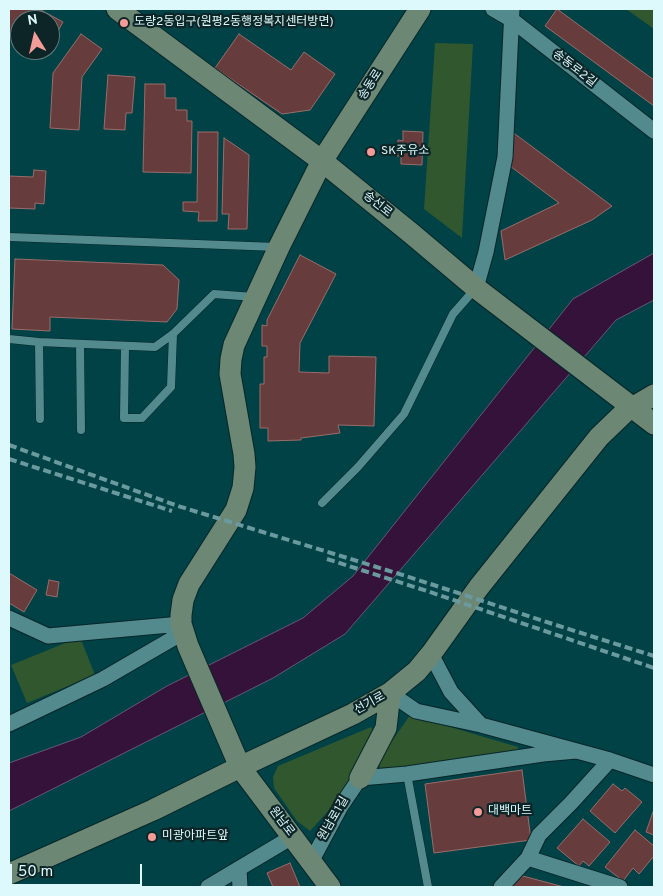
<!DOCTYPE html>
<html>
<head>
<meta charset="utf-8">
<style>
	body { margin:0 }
	#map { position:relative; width:663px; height:896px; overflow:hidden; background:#014247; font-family:Overpass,sans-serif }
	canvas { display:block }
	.frame { position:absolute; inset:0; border:10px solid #ddf9fc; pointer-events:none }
	.north { position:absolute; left:10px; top:10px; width:50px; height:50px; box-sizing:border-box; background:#0e2527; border:1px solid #617a7c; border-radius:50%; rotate:351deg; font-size:14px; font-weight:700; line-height:20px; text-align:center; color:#ddf9fc }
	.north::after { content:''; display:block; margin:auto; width:18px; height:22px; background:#f59b98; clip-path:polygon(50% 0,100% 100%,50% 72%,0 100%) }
	.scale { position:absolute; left:10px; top:864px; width:132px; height:22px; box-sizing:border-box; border:2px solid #ddf9fc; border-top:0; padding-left:6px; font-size:15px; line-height:18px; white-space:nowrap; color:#ddf9fc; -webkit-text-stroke:4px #0e2527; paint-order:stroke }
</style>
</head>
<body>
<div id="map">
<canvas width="663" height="896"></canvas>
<div class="frame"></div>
<div class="north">N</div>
<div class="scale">50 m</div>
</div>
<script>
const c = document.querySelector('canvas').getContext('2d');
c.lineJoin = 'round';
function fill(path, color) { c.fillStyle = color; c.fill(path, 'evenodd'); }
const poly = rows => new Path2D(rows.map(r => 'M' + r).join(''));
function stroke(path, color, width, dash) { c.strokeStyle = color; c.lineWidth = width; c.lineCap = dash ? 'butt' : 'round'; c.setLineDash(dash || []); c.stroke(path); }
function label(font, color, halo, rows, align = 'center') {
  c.font = font + ' Overpass,"Noto Sans KR",sans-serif'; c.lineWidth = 4.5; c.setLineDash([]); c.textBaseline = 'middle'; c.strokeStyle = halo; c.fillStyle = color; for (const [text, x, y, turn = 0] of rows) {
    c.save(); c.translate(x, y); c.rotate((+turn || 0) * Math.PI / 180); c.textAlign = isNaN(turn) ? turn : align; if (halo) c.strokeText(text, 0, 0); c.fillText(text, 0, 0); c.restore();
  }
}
const green = poly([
	[626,9,654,9,654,29],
	[435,43,473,44,462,238,424,209],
	[80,637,95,675,27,703,11,665],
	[410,715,518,747,518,753,380,771,379,760],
	[371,727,375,735,356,775,332,807,310,831,297,821,274,788,273,777,278,766]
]);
const water = poly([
	[654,253,654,300,616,320,345,634,273,678,9,811,9,763,81,737,167,686,303,618,353,576,573,299,654,253]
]);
const building = poly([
	[9,9,39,9,63,22,50,45,50,20,20,20,20,42,9,36,9,9],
	[557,9,654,80,654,106,545,26,557,9],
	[81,34,102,49,82,77,79,130,50,128,53,73,81,34],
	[239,34,291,70,304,52,335,74,310,110,282,114,215,68,239,34],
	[108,75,135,77,132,113,126,113,125,130,104,129,108,75],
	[145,84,165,84,165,98,176,98,176,110,187,110,187,121,192,121,191,173,143,172,145,84],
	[403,131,423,132,422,165,401,164,401,156,397,156,398,140,403,141,403,131],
	[511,131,612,206,592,220,505,260,501,231,559,203,506,163,511,131],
	[198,132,218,132,217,221,198,221,199,212,183,211,183,202,197,202,198,132],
	[224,138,249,155,247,229,228,229,229,214,222,214,224,138],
	[34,170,46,171,44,204,35,203,35,209,9,208,9,176,33,177,34,170],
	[300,255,336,274,300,343,299,372,329,373,329,356,376,357,374,426,338,425,340,433,301,438,301,440,268,441,268,428,260,428,260,384,264,384,264,357,267,357,267,346,262,346,262,325,267,326,267,320,300,255],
	[15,259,163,265,179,280,177,309,167,322,50,317,50,331,12,329,15,259],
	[9,573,37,590,24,612,9,603,9,573],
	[49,580,59,582,57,597,46,595,49,580],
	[522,770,531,840,434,853,425,784,522,770],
	[613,784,622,791,625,788,642,802,615,833,590,811,613,784],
	[654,809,654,835,646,832,654,809],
	[583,819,610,842,589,866,583,861,579,866,557,848,583,819],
	[635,830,654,846,654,856,639,874,633,868,623,881,605,867,635,830],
	[290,863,300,887,273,887,267,873,290,863],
	[519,875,564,887,509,887,519,875]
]);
const lane = poly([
	[9,237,277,247],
	[9,339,39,342,155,347,173,334,214,294,254,297],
	[39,342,40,419],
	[80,344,81,430],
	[125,346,124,418,142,418,171,387,173,334],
	[322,503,358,467,404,414,453,314,475,289],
	[407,774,428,887]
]);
const street = poly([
	[493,9,512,20,654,131],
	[476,288,486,252,505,157,512,9],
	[9,618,48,636,181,624],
	[431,654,451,692,481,725],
	[390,693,416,711,481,725,610,760,654,775],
	[9,724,103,679,184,632],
	[528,858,620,887],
	[311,862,341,806,360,778,407,774,543,754,576,751],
	[239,869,240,887],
	[208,887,292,837],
	[501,887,528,858,539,835,571,803,610,760]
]);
const secondary = poly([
	[117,9,322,161,412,234,476,288,654,424],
	[360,778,386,728,390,693],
	[9,874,153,810,240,767,353,714,390,693,417,671,431,654,479,587,599,437,625,412,654,395],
	[330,887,240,767,188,646,181,624,181,615,183,600,189,584,236,510,243,488,245,467,244,454,230,374,231,359,234,345,279,247,322,161,420,9]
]);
const rail = poly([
	[9,445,178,506,406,576,556,625,654,656],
	[9,459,172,511],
	[327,559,427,591,654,668]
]);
const markers = [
	[124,23,5,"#f59b98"],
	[371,152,5,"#f59b98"],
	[478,812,5,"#f59b98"],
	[152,837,5,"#f59b98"]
];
const poiNames = [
	["도량2동입구(원평2동행정복지센터방면)",134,23],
	["SK주유소",381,152],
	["대백마트",488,812],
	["미광아파트앞",162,837]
];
const streetNames = [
	["송동로2길",574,69,38],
	["송동로",371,85,-57],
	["송선로",377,205,39],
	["선기로",370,704,-29],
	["원남로1길",334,819,-60],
	["원남로",281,822,53]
];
fill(green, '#31572e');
fill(water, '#341239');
stroke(water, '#675774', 1);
fill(building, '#663d3c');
stroke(building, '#9a6c6a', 1);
stroke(lane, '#082628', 9);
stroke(street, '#082628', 17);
stroke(secondary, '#082628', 23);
stroke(lane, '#538a8e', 8);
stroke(street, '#538a8e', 15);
stroke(secondary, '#6c8875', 21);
stroke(rail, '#6b9a9e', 4, [8, 4]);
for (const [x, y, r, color] of markers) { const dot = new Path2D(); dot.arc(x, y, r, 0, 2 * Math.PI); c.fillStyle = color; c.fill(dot); stroke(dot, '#0e2527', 2); }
label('12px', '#ddf9fc', '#0e2527', poiNames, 'left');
label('12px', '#ddf9fc', '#0e2527', streetNames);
</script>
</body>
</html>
